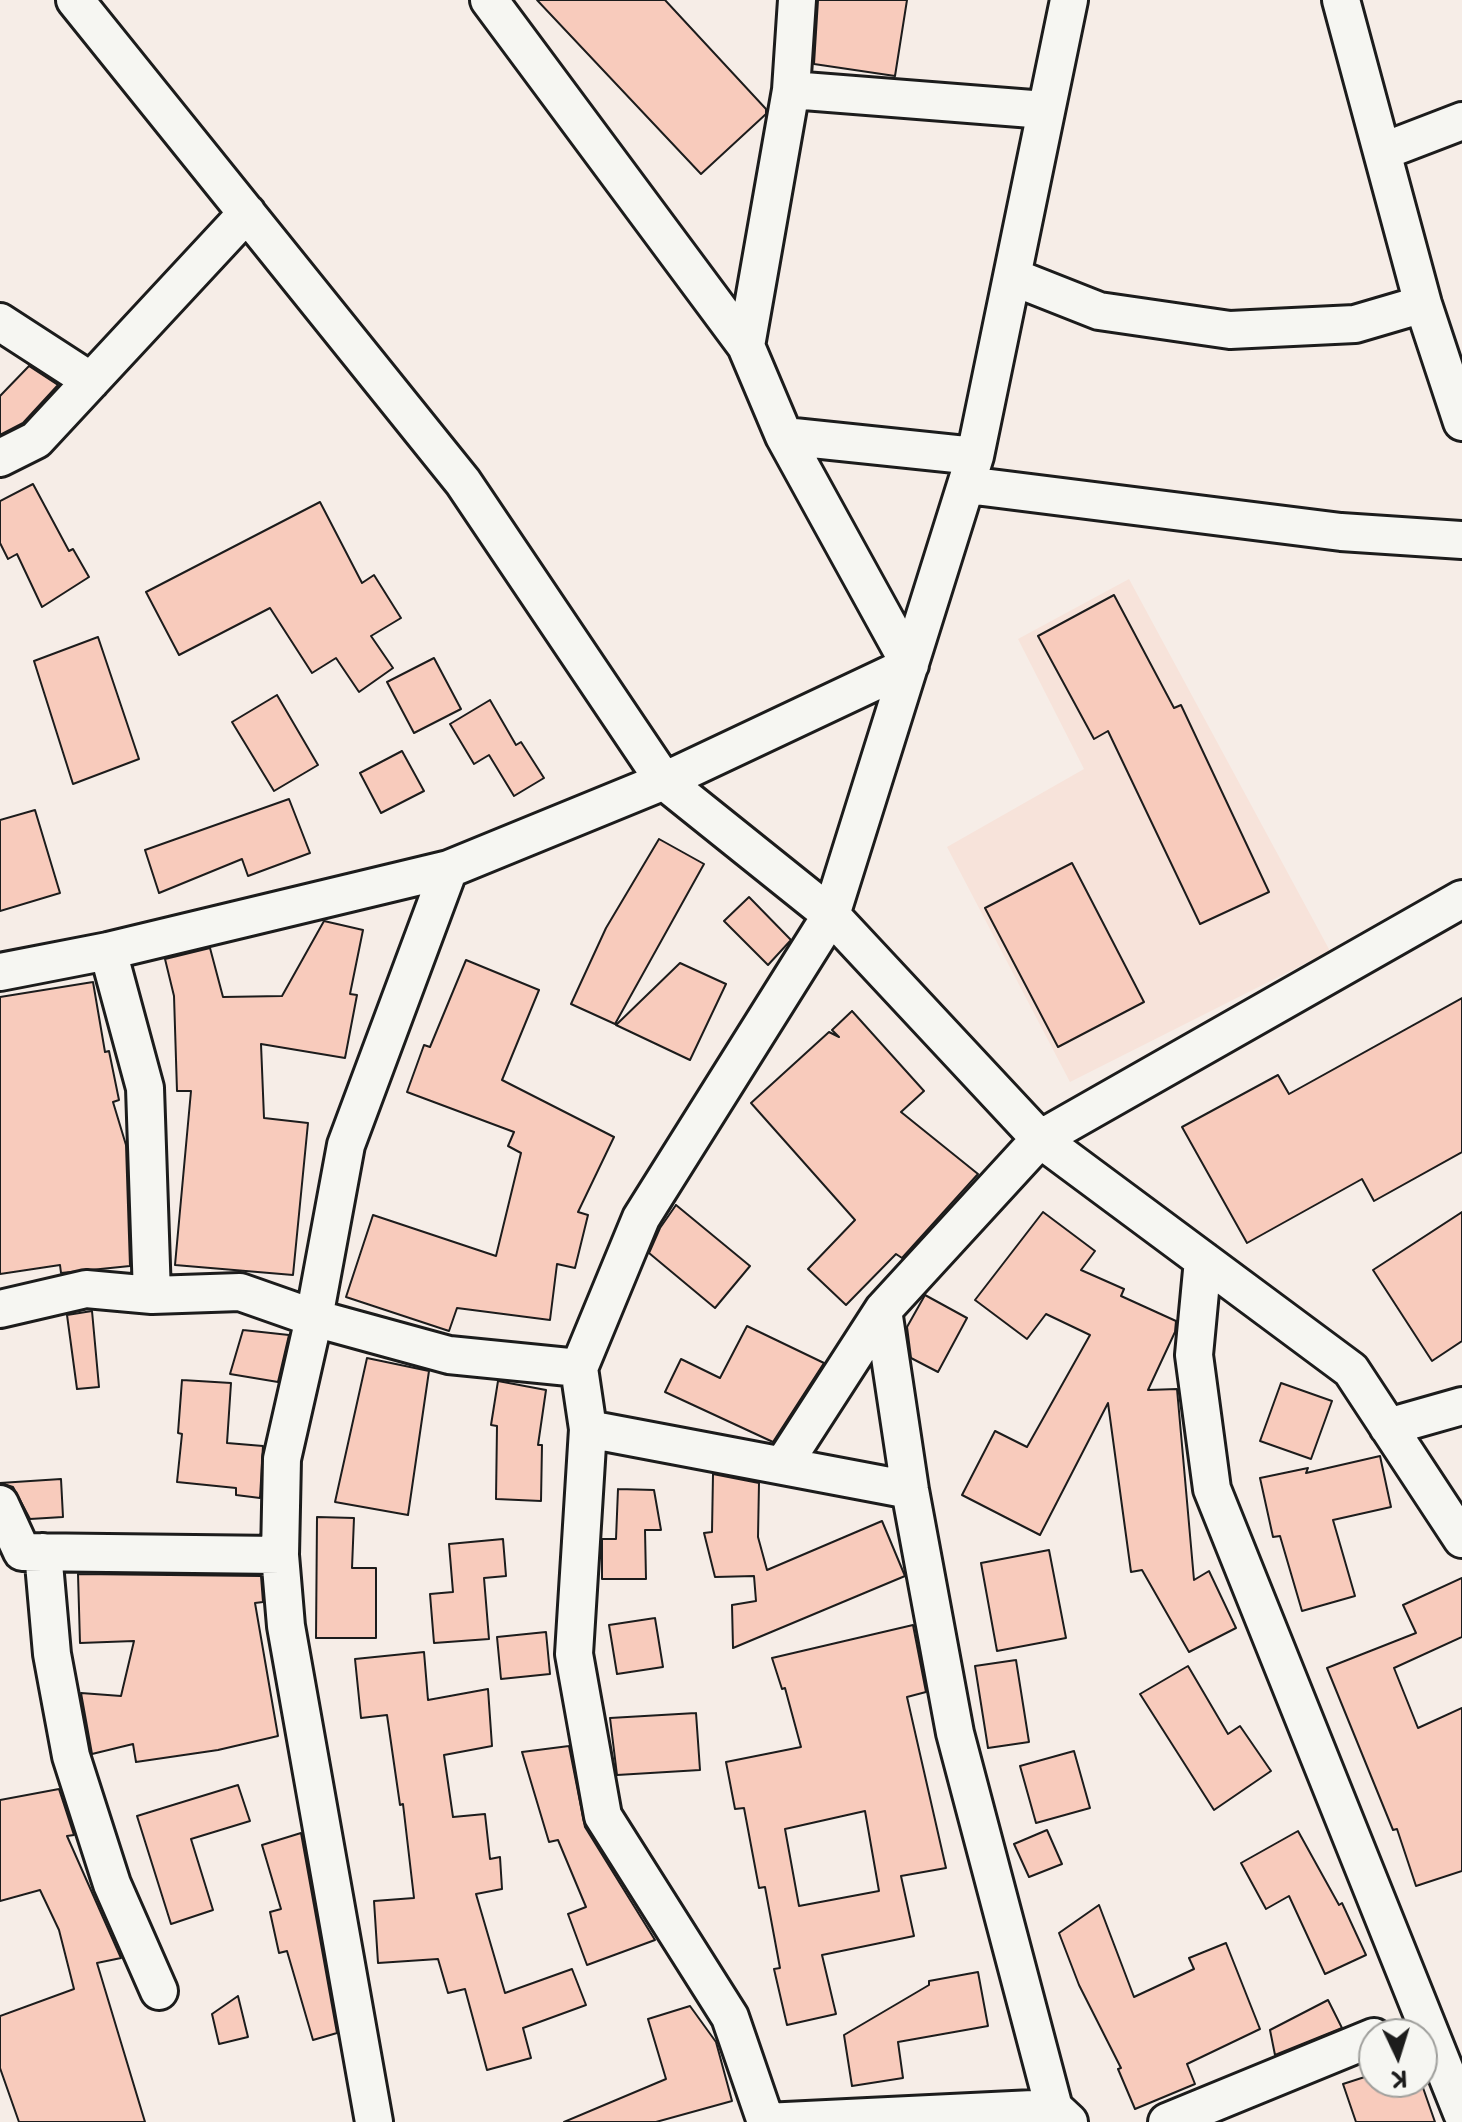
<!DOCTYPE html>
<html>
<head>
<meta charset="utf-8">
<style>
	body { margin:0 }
	#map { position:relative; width:1462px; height:2122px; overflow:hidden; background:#f6ede7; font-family:"Playpen Sans",sans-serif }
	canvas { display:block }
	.north { position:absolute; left:1358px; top:2018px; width:80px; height:80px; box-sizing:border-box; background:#f6f6f2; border:2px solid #9f9f9c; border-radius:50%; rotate:176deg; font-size:22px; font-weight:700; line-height:32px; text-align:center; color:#1c1c1c }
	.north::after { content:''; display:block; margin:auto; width:28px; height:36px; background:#1c1c1c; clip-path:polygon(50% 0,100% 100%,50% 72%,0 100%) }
</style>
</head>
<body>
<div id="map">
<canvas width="1462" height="2122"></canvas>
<div class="north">K</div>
</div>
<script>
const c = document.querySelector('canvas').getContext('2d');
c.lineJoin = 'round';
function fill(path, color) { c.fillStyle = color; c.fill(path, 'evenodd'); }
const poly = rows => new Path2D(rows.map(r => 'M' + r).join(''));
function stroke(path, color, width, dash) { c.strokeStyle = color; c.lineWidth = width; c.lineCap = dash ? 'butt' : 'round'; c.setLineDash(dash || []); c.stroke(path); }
const built = poly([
	[1129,579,1330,951,1070,1082,947,847,1084,769,1018,639]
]);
const building = poly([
	[537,0,665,0,766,109,766,114,701,174,537,0],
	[818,0,907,0,895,76,814,64,818,0],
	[29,366,58,385,23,423,0,435,0,396,29,366],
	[33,484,69,551,73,549,89,577,42,607,17,554,8,559,0,543,0,501,33,484],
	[320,502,362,583,374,575,401,618,371,636,393,668,359,692,336,658,312,673,270,608,179,655,146,592,320,502],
	[1114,595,1174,708,1181,705,1269,892,1200,924,1108,731,1094,739,1038,636,1114,595],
	[98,637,139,759,73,784,34,661,98,637],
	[434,658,461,709,414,733,387,682,434,658],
	[277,695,318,765,274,791,232,722,277,695],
	[490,700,516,745,521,742,544,778,514,796,489,755,474,764,450,724,490,700],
	[402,751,424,791,381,813,360,773,402,751],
	[289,799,310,853,248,876,242,859,159,893,145,850,289,799],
	[35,810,60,893,0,911,0,820,35,810],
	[659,839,704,864,615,1024,571,1004,606,928,659,839],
	[1072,863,1144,1002,1058,1047,985,908,1072,863],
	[749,897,791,940,768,965,724,921,749,897],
	[324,921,363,930,350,994,357,995,345,1058,261,1044,264,1118,308,1123,293,1275,175,1265,191,1091,177,1091,174,996,165,959,210,948,223,997,282,996,324,921],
	[466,960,539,990,502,1080,614,1137,578,1212,588,1215,575,1268,557,1264,550,1320,457,1308,449,1331,346,1297,373,1215,496,1256,521,1153,508,1146,514,1132,407,1092,424,1045,430,1047,466,960],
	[680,963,726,984,690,1060,616,1025,680,963],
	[93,982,105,1052,109,1051,119,1100,113,1102,126,1145,130,1266,61,1273,60,1265,0,1274,0,997,93,982],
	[1462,998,1462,1152,1374,1201,1362,1179,1247,1243,1182,1127,1278,1075,1289,1094,1462,998],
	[852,1011,924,1091,901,1112,978,1174,902,1258,896,1254,846,1305,808,1269,855,1220,751,1103,829,1032,839,1037,832,1030,852,1011],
	[676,1205,750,1266,715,1308,649,1253,660,1228,676,1205],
	[1043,1212,1095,1251,1081,1270,1124,1289,1121,1296,1176,1321,1175,1332,1148,1390,1177,1389,1194,1580,1209,1571,1236,1628,1189,1652,1142,1570,1131,1572,1108,1403,1040,1535,962,1495,995,1431,1027,1447,1090,1335,1046,1314,1027,1339,975,1300,1043,1212],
	[1462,1212,1462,1341,1432,1361,1373,1270,1462,1212],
	[925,1295,967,1318,938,1372,911,1358,907,1327,925,1295],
	[92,1311,99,1387,77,1389,67,1315,92,1311],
	[747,1326,824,1363,773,1442,665,1392,681,1359,720,1378,747,1326],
	[243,1330,289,1335,278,1382,230,1374,243,1330],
	[367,1358,429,1371,408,1515,335,1502,367,1358],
	[182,1380,231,1383,227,1443,263,1446,260,1498,236,1495,236,1488,177,1482,182,1434,178,1433,182,1380],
	[498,1381,546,1390,538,1445,542,1445,541,1501,496,1499,497,1426,491,1425,498,1381],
	[1281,1383,1332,1401,1311,1459,1260,1441,1281,1383],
	[1380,1456,1391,1507,1333,1520,1355,1596,1302,1611,1280,1536,1273,1537,1260,1478,1308,1468,1306,1473,1380,1456],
	[713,1474,759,1483,758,1537,767,1570,882,1521,905,1576,733,1648,732,1605,756,1601,754,1576,715,1577,704,1533,712,1532,713,1474],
	[61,1479,63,1517,30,1519,13,1487,0,1483,61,1479],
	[618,1489,654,1490,661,1530,645,1530,646,1579,602,1579,602,1539,616,1539,618,1489],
	[317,1517,354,1518,352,1568,376,1568,376,1638,316,1638,317,1517],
	[503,1539,506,1576,484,1578,489,1639,434,1643,430,1594,453,1592,449,1544,503,1539],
	[1049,1550,1066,1638,997,1651,981,1563,1049,1550],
	[78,1574,261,1576,263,1602,255,1603,278,1736,218,1750,136,1762,133,1744,92,1754,81,1693,121,1696,134,1641,80,1643,78,1574],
	[1462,1578,1462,1637,1394,1668,1418,1728,1462,1708,1462,1871,1416,1886,1397,1829,1393,1830,1327,1668,1416,1633,1403,1605,1462,1578],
	[655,1618,663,1667,617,1674,609,1625,655,1618],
	[913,1625,926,1692,907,1697,946,1868,901,1876,914,1936,822,1955,836,2014,787,2025,774,1969,780,1968,765,1887,759,1888,744,1808,735,1809,726,1762,801,1747,785,1688,782,1689,772,1658,913,1625],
	[865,1811,879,1891,799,1906,785,1829,865,1811],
	[546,1632,550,1674,501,1679,497,1637,546,1632],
	[424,1652,428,1700,488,1689,492,1746,444,1755,453,1817,485,1814,490,1859,500,1857,502,1889,476,1894,505,1993,572,1969,586,2005,523,2028,531,2058,487,2070,465,1989,448,1993,438,1959,378,1963,374,1901,414,1898,403,1804,400,1805,387,1715,361,1718,355,1659,424,1652],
	[1016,1660,1029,1742,988,1748,975,1666,1016,1660],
	[1188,1666,1228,1734,1240,1726,1271,1771,1214,1810,1140,1694,1188,1666],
	[696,1713,700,1770,617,1775,610,1718,696,1713],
	[569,1746,585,1827,655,1940,587,1965,568,1914,586,1907,558,1840,549,1842,522,1752,569,1746],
	[1074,1751,1090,1808,1036,1823,1020,1766,1074,1751],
	[238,1785,250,1821,191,1839,213,1910,171,1924,137,1816,238,1785],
	[59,1789,74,1835,67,1836,121,1958,97,1963,145,2122,19,2122,0,2068,0,2016,74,1989,59,1930,40,1890,0,1901,0,1800,59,1789],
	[1047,1830,1062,1864,1029,1877,1014,1844,1047,1830],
	[1298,1831,1339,1905,1342,1903,1366,1955,1325,1974,1289,1896,1266,1909,1241,1863,1298,1831],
	[301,1833,337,2033,313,2040,287,1951,279,1953,270,1912,281,1909,262,1845,301,1833],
	[1099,1905,1134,1997,1194,1969,1189,1958,1226,1943,1260,2029,1187,2064,1195,2084,1135,2109,1118,2069,1121,2068,1079,1985,1059,1933,1099,1905],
	[978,1972,988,2026,898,2042,903,2078,852,2086,844,2035,929,1985,929,1981,978,1972],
	[238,1996,248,2037,219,2044,212,2014,238,1996],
	[1328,2000,1342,2028,1275,2055,1270,2030,1328,2000],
	[690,2006,716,2042,732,2101,656,2122,564,2122,666,2079,648,2019,690,2006],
	[1374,2074,1374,2082,1421,2082,1435,2122,1356,2122,1343,2084,1374,2074]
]);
const minor = poly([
	[75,0,463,482,664,781,831,915,1040,1139,1351,1370,1462,1539],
	[1341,0,1423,304,1462,422],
	[791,90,1045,110],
	[1384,151,1462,121],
	[1013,277,1099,311,1230,330,1355,324,1423,304],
	[0,322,91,381],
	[746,346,791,90,797,0],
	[784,436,975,456],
	[0,458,36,440,247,213],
	[967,485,1341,532,1462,540],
	[108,951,145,1088,152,1295],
	[0,972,108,951,449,869,664,781,910,665,784,436,746,346,489,0],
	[1203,1260,1194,1355,1212,1489,1462,2113],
	[0,1309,86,1289,152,1295,240,1292,314,1318,449,1355,579,1368],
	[883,1310,910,1490,955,1733,1054,2108,1069,2122],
	[1388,1427,1462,1406],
	[588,1429,910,1490],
	[783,1465,883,1310,1040,1139,1462,899],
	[0,1504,22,1552,280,1555],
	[43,1552,52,1654,71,1756,112,1884,159,1991],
	[374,2122,286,1626,280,1555,282,1459,314,1318,346,1145,449,869],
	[765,2122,1054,2108],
	[766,2122,730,2017,603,1816,574,1654,588,1429,579,1368,641,1218,831,915,975,456,1069,0],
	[1167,2122,1374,2037]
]);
fill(built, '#f7e3da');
fill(building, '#f8cbbc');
stroke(building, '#1c1c1c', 2);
stroke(minor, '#1c1c1c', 42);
stroke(minor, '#f6f6f2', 36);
</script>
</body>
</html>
